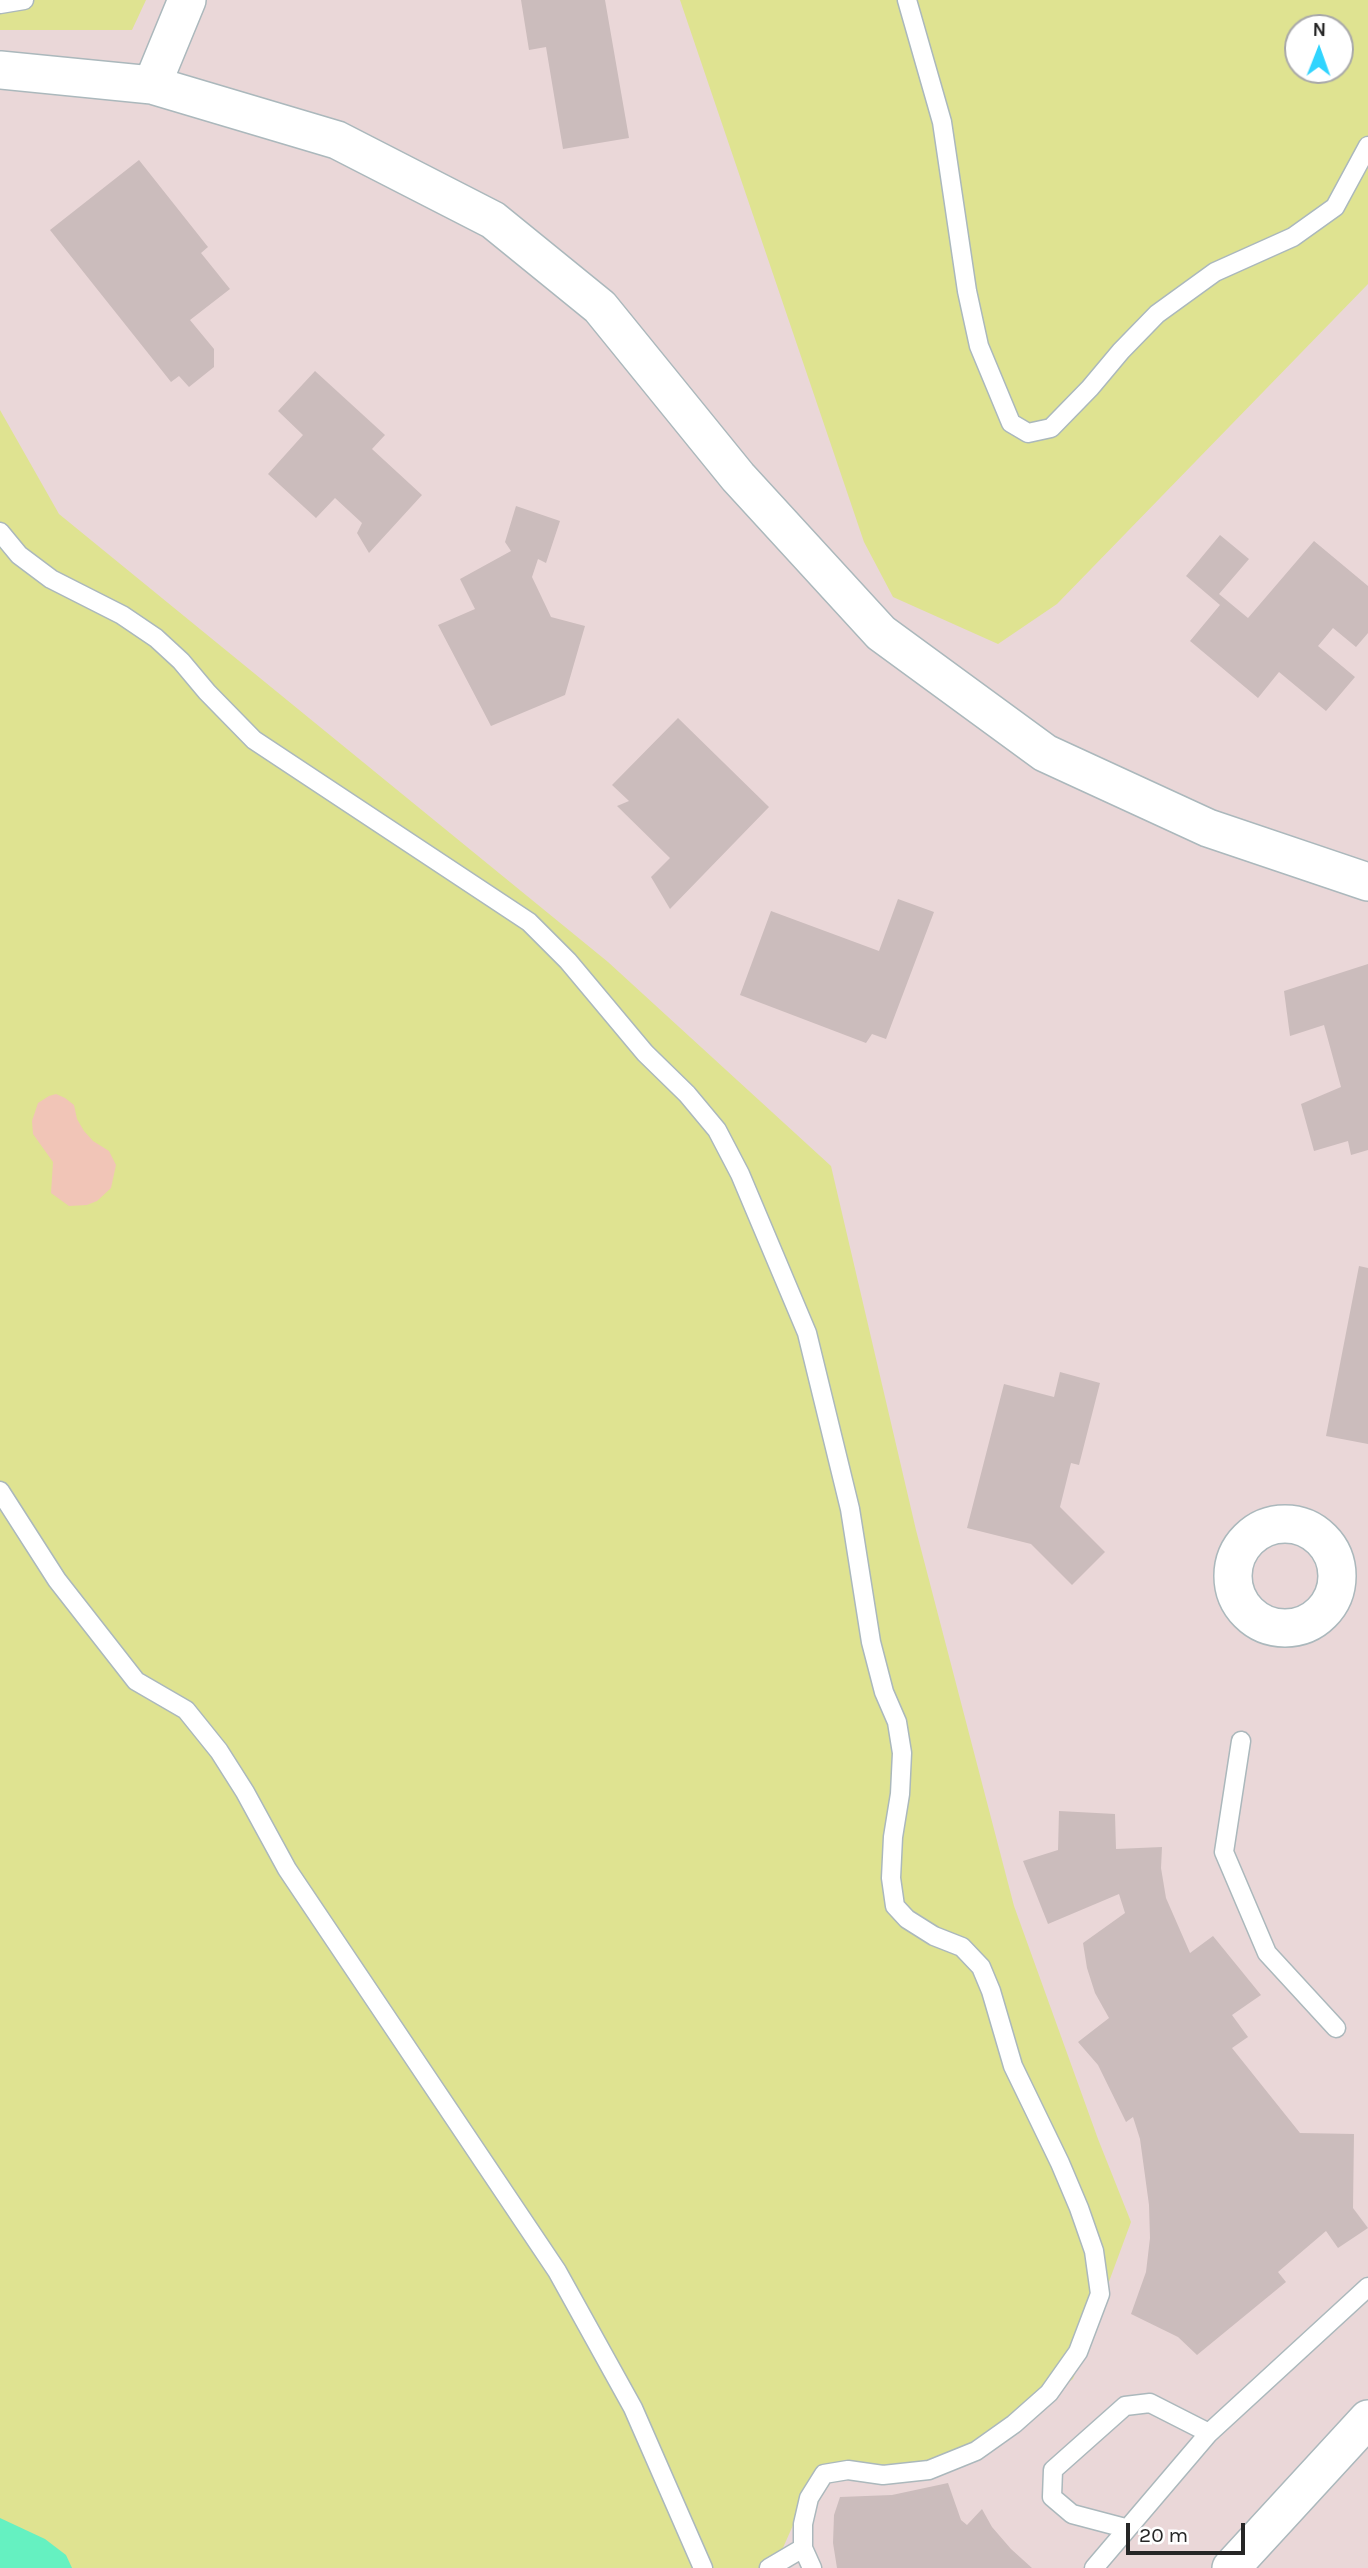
<!DOCTYPE html>
<html>
<head>
<meta charset="utf-8">
<style>
	body { margin:0 }
	#map { position:relative; width:1368px; height:2568px; overflow:hidden; background:#ead7d8; font-family:Karla,sans-serif }
	canvas { display:block }
	.north { position:absolute; left:1284px; top:14px; width:70px; height:70px; box-sizing:border-box; background:#fff; border:2px solid #a8a8a8; border-radius:50%; rotate:1deg; font-size:19px; font-weight:700; line-height:28px; text-align:center; color:#262626 }
	.north::after { content:''; display:block; margin:auto; width:24px; height:32px; background:#30d4fe; clip-path:polygon(50% 0,100% 100%,50% 72%,0 100%) }
	.scale { position:absolute; left:1126px; top:2523px; width:119px; height:32px; box-sizing:border-box; border:4px solid #262626; border-top:0; padding-left:9px; font-size:21px; line-height:24px; white-space:nowrap; color:#262626; -webkit-text-stroke:5px #fff; paint-order:stroke }
</style>
</head>
<body>
<div id="map">
<canvas width="1368" height="2568"></canvas>
<div class="north">N</div>
<div class="scale">20 m</div>
</div>
<script>
const c = document.querySelector('canvas').getContext('2d');
c.lineJoin = 'round';
function fill(path, color) { c.fillStyle = color; c.fill(path, 'evenodd'); }
const poly = rows => new Path2D(rows.map(r => 'M' + r).join(''));
function stroke(path, color, width, dash) { c.strokeStyle = color; c.lineWidth = width; c.lineCap = dash ? 'butt' : 'round'; c.setLineDash(dash || []); c.stroke(path); }
const green = poly([
	[0,0,146,0,132,30,0,30],
	[680,0,1368,0,1368,284,1057,604,998,644,893,597,864,542],
	[1298,28,1340,28,1340,70,1298,70],
	[0,410,59,514,608,962,831,1166,916,1530,1014,1906,1098,2139,1131,2222,1073,2379,946,2465,814,2478,774,2568,0,2568]
]);
const sand = poly([
	[56,1094,65,1098,74,1105,77,1119,84,1131,93,1141,109,1151,116,1165,111,1188,97,1201,87,1205,69,1206,51,1193,53,1162,33,1134,32,1121,38,1103,49,1096]
]);
const water = poly([
	[0,2518,45,2539,66,2555,72,2568,0,2568]
]);
const building = poly([
	[521,0,605,0,629,138,563,149,546,47,529,50],
	[139,160,208,247,201,253,230,289,190,320,214,349,214,367,189,387,179,376,171,382,50,230],
	[315,371,385,435,372,449,422,495,369,553,357,533,362,523,335,498,316,518,268,474,303,435,278,411],
	[516,506,560,521,546,563,538,559,532,577,551,617,585,626,565,695,491,726,438,625,475,609,460,579,511,551,505,542],
	[1220,535,1249,559,1219,594,1248,618,1314,541,1368,586,1368,633,1356,647,1333,628,1318,646,1355,677,1326,711,1279,672,1258,698,1190,641,1220,605,1186,576],
	[678,718,769,807,670,909,651,877,670,858,617,806,629,801,612,785],
	[898,899,934,912,886,1039,872,1034,866,1043,740,995,771,911,879,951],
	[1368,964,1368,1150,1351,1155,1348,1141,1314,1151,1301,1104,1341,1087,1324,1025,1290,1036,1284,991],
	[1359,1266,1368,1268,1368,1444,1326,1436],
	[1060,1372,1100,1383,1079,1465,1071,1463,1060,1507,1105,1552,1072,1585,1031,1544,967,1528,1004,1384,1054,1397],
	[1059,1811,1115,1814,1116,1849,1162,1847,1161,1868,1166,1898,1190,1953,1213,1936,1261,1995,1232,2015,1248,2037,1232,2048,1300,2133,1354,2134,1353,2208,1368,2228,1338,2248,1326,2231,1278,2272,1286,2282,1197,2355,1178,2337,1131,2314,1146,2272,1150,2238,1149,2205,1140,2139,1133,2117,1126,2122,1098,2065,1078,2042,1109,2018,1095,1993,1087,1968,1083,1943,1125,1913,1119,1894,1048,1924,1023,1861,1058,1850],
	[948,2483,961,2520,967,2525,982,2509,992,2527,1011,2549,1032,2568,837,2568,833,2543,834,2515,840,2497,892,2495]
]);
const lane = poly([
	[907,0,942,122,967,291,979,346,1011,423,1028,433,1051,428,1090,388,1121,351,1157,314,1215,272,1293,237,1335,207,1368,146],
	[0,4,24,0],
	[0,532,19,555,51,579,122,615,156,638,181,661,207,692,254,740,529,922,568,961,645,1053,687,1094,717,1130,740,1174,807,1333,850,1509,871,1642,884,1692,897,1722,902,1753,900,1794,893,1837,891,1878,895,1906,907,1919,934,1936,962,1947,981,1967,991,1991,1013,2066,1060,2163,1079,2208,1094,2251,1100,2294,1078,2352,1049,2393,1014,2424,976,2451,929,2470,883,2475,848,2470,824,2474,809,2498,803,2524,803,2548,769,2568],
	[0,1491,57,1580,136,1681,186,1710,219,1751,245,1792,287,1869,557,2271,633,2408,703,2568],
	[1241,1741,1224,1852,1267,1953,1336,2028],
	[1125,2528,1072,2514,1052,2497,1053,2470,1125,2406,1150,2403,1209,2433],
	[803,2548,812,2568],
	[1094,2568,1209,2433,1368,2287]
]);
const street = poly([
	[0,70,152,85,337,140,493,220,600,307,738,477,881,633,1045,753,1208,828,1368,882],
	[152,85,187,0],
	'1233 1576a52 52 0 1 1 104 0a52 52 0 1 1-104 0Z',
	[1231,2568,1368,2419]
]);
fill(green, '#dfe391');
fill(sand, '#f1c5b7');
fill(water, '#65f1c1');
fill(building, '#cbbcbc');
stroke(lane, '#abb8bc', 21);
stroke(street, '#abb8bc', 40);
stroke(lane, '#fff', 18);
stroke(street, '#fff', 37);
</script>
</body>
</html>
